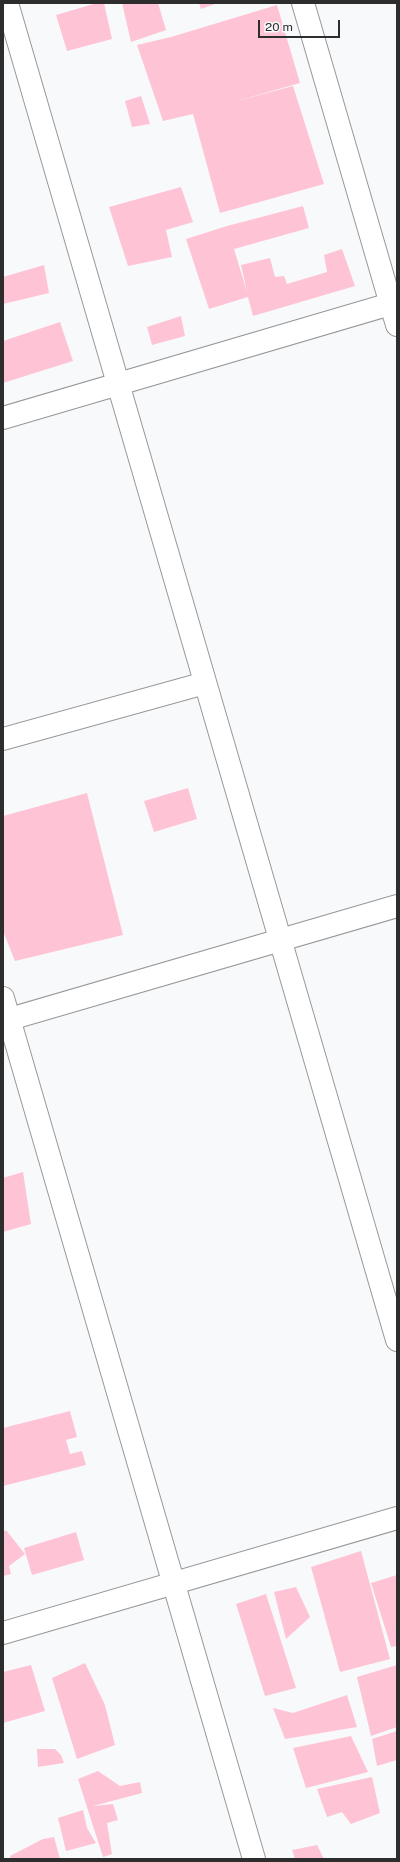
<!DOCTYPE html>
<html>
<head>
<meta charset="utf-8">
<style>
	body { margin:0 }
	#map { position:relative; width:400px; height:1862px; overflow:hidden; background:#f8f9fb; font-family:"Public Sans",sans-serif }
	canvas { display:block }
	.frame { position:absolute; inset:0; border:4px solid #2d2d2e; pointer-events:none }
	.scale { position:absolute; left:258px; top:20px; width:82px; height:18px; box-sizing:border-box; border:2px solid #2d2d2e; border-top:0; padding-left:5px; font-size:12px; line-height:14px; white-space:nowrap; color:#2d2d2e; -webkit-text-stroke:3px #f8f9fb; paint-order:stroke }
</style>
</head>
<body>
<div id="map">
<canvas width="400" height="1862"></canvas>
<div class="frame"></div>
<div class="scale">20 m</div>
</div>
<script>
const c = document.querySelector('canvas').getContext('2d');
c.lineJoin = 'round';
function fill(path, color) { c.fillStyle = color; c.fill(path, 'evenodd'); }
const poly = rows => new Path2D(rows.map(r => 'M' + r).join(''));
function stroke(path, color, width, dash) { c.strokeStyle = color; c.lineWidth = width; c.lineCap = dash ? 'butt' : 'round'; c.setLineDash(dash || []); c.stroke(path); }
const building = poly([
	[97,3,104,3,112,39,67,51,56,15],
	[122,3,158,3,166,30,131,42],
	[199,3,218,3,201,9],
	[277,5,300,83,233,102,293,86,324,184,220,213,193,114,163,121,137,45,171,37],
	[141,96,150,124,132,127,125,101],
	[181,187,193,222,166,230,172,257,128,266,109,207],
	[303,206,309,228,234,249,247,292,241,265,270,258,275,277,284,276,287,284,327,272,324,255,342,249,355,286,253,316,248,297,209,309,186,239,227,226],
	[44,265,49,293,3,304,3,277],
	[181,316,185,336,152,345,147,327],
	[60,322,73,361,3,383,3,341],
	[188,788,197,819,154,832,144,801],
	[87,793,123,935,15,961,3,931,3,816],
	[23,1172,31,1224,3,1232,3,1178],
	[70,1411,77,1437,66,1440,70,1454,82,1451,86,1465,3,1486,3,1428],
	[6,1530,25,1554,9,1566,11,1574,3,1576,3,1532],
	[76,1532,84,1560,32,1575,24,1548],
	[361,1551,390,1659,340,1672,311,1567],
	[397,1575,397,1646,391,1647,371,1583],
	[296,1587,310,1617,286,1639,274,1592],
	[266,1594,296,1688,265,1696,236,1604],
	[85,1663,105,1705,115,1745,77,1759,52,1678],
	[31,1665,45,1711,3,1723,3,1672],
	[397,1665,397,1727,371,1736,357,1677],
	[347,1695,357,1727,285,1739,273,1708,293,1713],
	[397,1731,397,1760,377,1766,372,1739],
	[351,1736,368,1772,306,1788,293,1748],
	[37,1749,55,1749,61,1755,64,1763,38,1767],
	[98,1771,120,1786,140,1782,142,1793,93,1806,113,1804,118,1820,107,1823,112,1854,103,1857,78,1779],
	[372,1777,380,1813,351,1824,342,1812,327,1817,317,1789],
	[83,1810,87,1828,96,1843,66,1851,58,1818],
	[54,1837,60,1859,11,1859,10,1856,43,1839],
	[317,1845,324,1859,295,1859,292,1850]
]);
const street = poly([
	[7,3,397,1340],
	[303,3,397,325],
	[3,418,397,302],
	[3,739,205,683],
	[3,1021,397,906],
	[3,1633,397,1518]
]);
const secondary = poly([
	[3,998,254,1859]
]);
fill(building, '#fec4d6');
stroke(street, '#97989a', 24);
stroke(secondary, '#97989a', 24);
stroke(street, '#fff', 22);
stroke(secondary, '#fff', 22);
</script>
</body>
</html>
